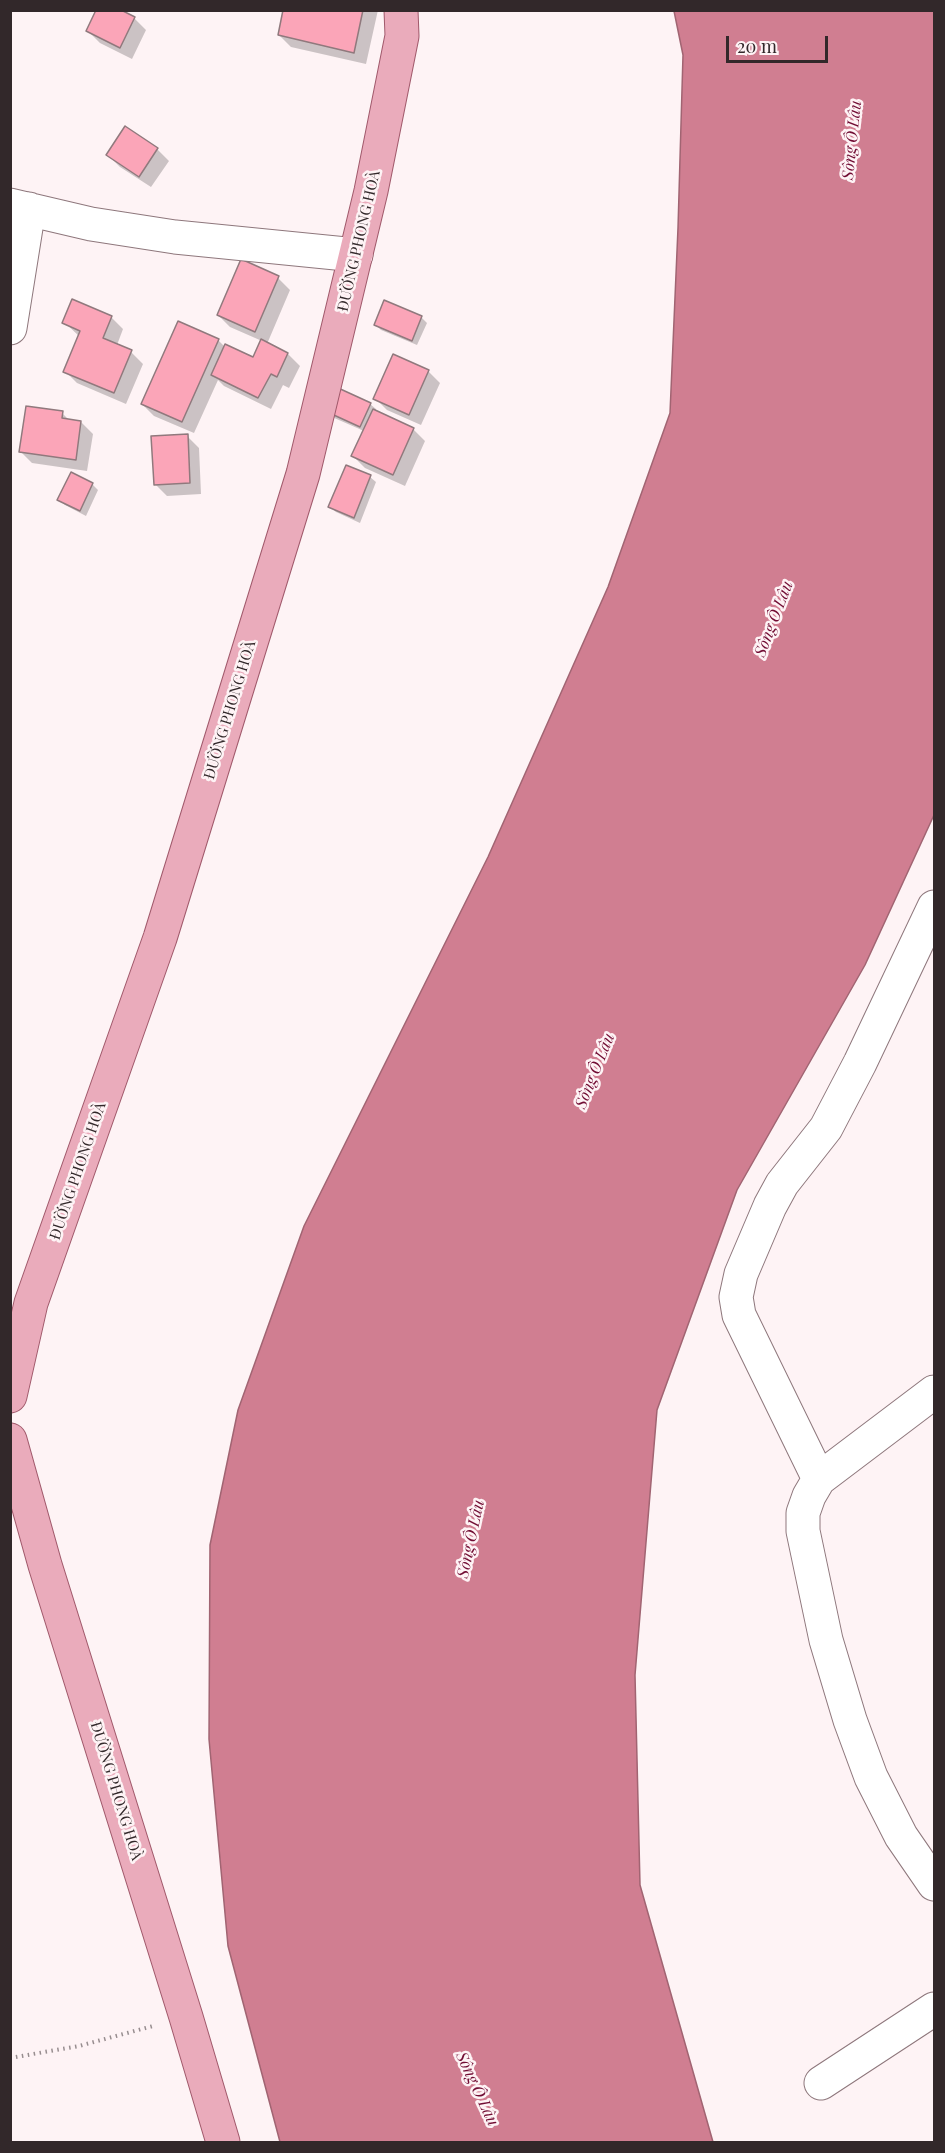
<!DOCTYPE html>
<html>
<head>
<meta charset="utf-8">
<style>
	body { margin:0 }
	#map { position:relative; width:945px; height:2153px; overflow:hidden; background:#fef3f5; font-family:"Playfair Display",serif }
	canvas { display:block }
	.frame { position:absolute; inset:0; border:12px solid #32282a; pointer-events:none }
	.scale { position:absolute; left:726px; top:36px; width:102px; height:27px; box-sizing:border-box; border:3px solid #32282a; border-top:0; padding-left:8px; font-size:18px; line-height:21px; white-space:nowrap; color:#32282a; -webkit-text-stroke:4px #fef3f5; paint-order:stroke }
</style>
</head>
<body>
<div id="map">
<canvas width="945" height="2153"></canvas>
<div class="frame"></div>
<div class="scale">20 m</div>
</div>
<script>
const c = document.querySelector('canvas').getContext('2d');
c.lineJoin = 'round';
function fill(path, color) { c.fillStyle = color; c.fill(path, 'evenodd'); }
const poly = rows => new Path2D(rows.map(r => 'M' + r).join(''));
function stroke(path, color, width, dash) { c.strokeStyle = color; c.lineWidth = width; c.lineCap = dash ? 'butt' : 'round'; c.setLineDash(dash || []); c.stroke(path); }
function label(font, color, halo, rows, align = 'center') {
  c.font = font + ' "Playfair Display",serif'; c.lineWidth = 5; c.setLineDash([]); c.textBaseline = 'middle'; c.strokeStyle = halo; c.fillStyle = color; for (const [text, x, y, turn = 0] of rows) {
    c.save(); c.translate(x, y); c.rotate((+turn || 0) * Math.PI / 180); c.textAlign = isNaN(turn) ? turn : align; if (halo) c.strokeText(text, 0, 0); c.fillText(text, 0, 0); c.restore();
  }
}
const water = poly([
	[674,11,934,11,934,815,865,965,737,1190,657,1410,635,1675,640,1885,713,2142,280,2142,228,1946,209,1739,210,1545,238,1410,304,1226,488,857,608,587,670,413,678,228,683,55,674,11]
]);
const shadow = poly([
	[118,10,134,18,146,30,132,59,100,43,88,31],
	[285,10,378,10,366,64,291,47,279,35],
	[157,149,169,161,151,187,120,167,108,155],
	[278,278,290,290,267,344,288,354,300,366,289,388,283,385,271,409,224,386,218,380,194,433,154,416,142,404,218,340,225,347,253,359,262,341,230,327,218,315],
	[111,317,123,329,117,345,131,352,143,364,126,404,77,383,65,371,79,336,64,322],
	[421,317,427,323,417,345,381,330,376,325],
	[428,371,440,383,421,425,387,410,375,398],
	[337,389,370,404,376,409,375,412,413,429,425,441,405,486,365,468,353,456,364,431,332,417],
	[62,413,70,421,81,422,93,434,87,471,32,463,20,451],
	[187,436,199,448,201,494,167,496,155,484],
	[347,467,370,477,376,482,360,523,336,512,330,507],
	[72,474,93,485,98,490,86,516,65,505,59,500]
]);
const building = poly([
	[96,10,121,10,135,17,120,48,86,31,96,10],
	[283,10,363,10,354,53,278,35,283,10],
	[125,126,158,148,139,177,106,155,125,126],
	[241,259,279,276,255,332,217,315,241,259],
	[72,299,112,316,103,338,132,350,114,393,63,372,80,331,62,323,72,299],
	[384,300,422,316,412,341,374,325,384,300],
	[178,321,219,339,182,422,141,404,178,321],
	[261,339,288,353,277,377,271,374,258,398,211,375,225,344,253,357,261,339],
	[393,354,429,370,409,415,373,399,393,354],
	[336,387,371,403,360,427,325,411,336,387],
	[26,406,63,411,62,418,81,421,76,460,19,452,26,406],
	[373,409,414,428,393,475,351,456,373,409],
	[188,434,190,483,154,485,151,436,188,434],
	[346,465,371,475,354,518,328,507,346,465],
	[71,472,93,483,80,511,57,500,71,472]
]);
const path = poly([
	[10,2058,79,2046,153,2026]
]);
const minor = poly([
	[10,205,91,224,175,237,356,255],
	[10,328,29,209],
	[934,1392,819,1479,809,1496,803,1513,803,1531,826,1640,850,1720,871,1777,901,1836,934,1884],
	[819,1479,739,1315,736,1297,741,1274,770,1206,782,1184,826,1128,860,1063,934,907],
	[821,2083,934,2009]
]);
const major = poly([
	[10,1396,31,1303,160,938,303,474,371,191,402,36,401,10],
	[10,1440,45,1565,186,2017,223,2142]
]);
const streetNames = [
	["ĐƯỜNG PHONG HOÀ",359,241,-77],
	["ĐƯỜNG PHONG HOÀ",230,710,-73],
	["ĐƯỜNG PHONG HOÀ",78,1171,-71],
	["ĐƯỜNG PHONG HOÀ",116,1791,73]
];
const waterNames = [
	["Sông Ô Lâu",852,140,-84],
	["Sông Ô Lâu",774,619,-69],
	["Sông Ô Lâu",595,1071,-68],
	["Sông Ô Lâu",471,1539,-78],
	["Sông Ô Lâu",477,2089,65]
];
fill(water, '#d07e91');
stroke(water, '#a16472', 1.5);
fill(shadow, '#0003');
fill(building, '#fba5b8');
stroke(building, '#90797d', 1.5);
stroke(minor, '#8e777c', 35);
stroke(major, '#a0596b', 35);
stroke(path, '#978d8f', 4, [1.5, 4.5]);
stroke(minor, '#fff', 33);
stroke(major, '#eaabbb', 33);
label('15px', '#32282a', '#fef3f5', streetNames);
label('italic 16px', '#710c33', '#fef3f5', waterNames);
</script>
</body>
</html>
